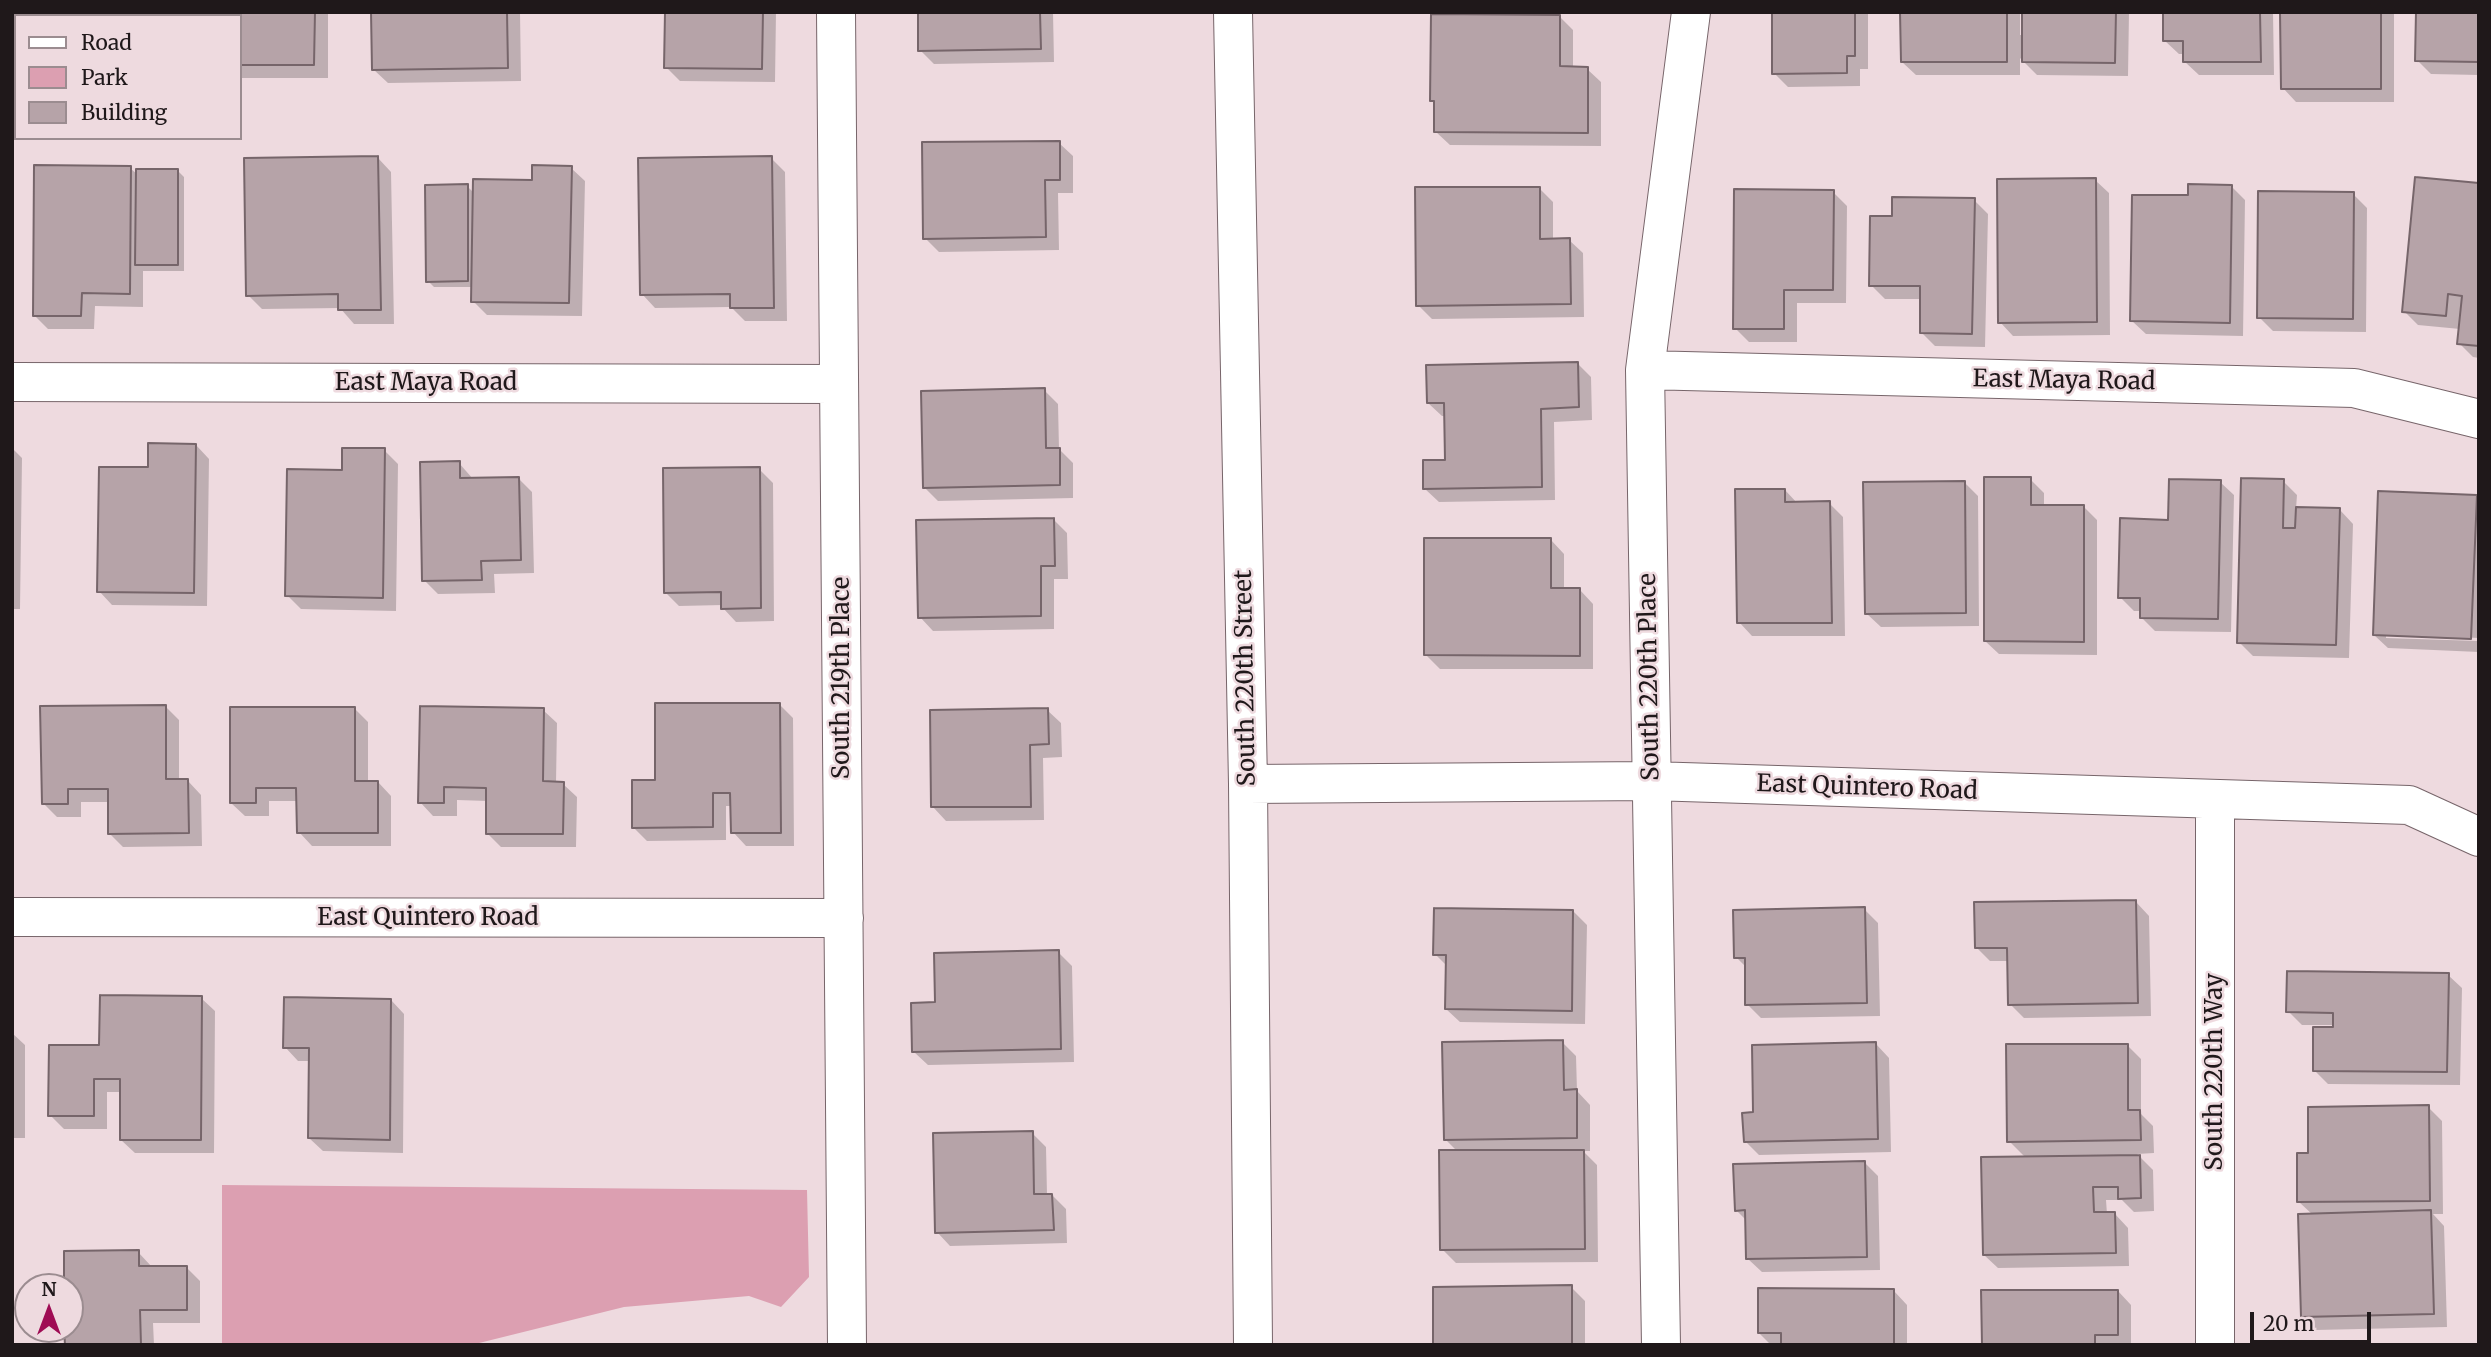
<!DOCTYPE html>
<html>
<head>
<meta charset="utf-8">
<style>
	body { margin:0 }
	#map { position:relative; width:2491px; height:1357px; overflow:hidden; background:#eedadf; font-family:Merriweather,serif }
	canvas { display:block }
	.frame { position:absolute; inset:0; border:14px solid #1f181a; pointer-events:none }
	.legend { position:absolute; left:14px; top:14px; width:228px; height:126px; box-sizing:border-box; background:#eedadf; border:2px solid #9b8c90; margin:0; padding:9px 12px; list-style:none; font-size:21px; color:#1f181a }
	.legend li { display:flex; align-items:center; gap:14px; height:35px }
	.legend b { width:35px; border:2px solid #9b8c90 }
	.north { position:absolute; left:14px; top:1273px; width:70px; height:70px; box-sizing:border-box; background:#eedadf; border:2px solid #9b8c90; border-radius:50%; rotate:0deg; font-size:19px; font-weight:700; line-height:28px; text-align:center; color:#1f181a }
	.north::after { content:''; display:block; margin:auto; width:24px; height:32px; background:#9f0c54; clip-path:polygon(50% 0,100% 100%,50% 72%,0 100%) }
	.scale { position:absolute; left:2250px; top:1312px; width:121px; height:32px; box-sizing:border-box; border:4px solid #1f181a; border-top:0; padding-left:9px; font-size:21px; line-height:24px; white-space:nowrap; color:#1f181a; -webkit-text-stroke:5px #eedadf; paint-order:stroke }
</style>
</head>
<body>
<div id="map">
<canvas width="2491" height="1357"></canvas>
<div class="frame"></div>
<ul class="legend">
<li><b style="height:9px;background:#fff"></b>Road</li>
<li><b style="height:19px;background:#dc9fb1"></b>Park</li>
<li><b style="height:19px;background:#b6a3a8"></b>Building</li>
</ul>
<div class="north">N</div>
<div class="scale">20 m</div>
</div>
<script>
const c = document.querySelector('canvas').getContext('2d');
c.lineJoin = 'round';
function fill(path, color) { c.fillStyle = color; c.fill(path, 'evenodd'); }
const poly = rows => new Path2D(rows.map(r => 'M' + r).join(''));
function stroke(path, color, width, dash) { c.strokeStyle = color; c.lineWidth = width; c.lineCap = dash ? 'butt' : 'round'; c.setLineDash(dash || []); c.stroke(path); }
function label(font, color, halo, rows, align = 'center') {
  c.font = font + ' Merriweather,serif'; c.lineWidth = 5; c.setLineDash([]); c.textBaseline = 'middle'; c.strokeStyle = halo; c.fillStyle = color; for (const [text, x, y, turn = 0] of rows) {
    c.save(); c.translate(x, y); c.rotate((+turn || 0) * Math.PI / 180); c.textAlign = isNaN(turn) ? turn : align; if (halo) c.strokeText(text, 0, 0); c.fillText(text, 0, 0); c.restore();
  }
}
const green = poly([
	[222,1185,807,1190,809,1277,781,1307,749,1296,624,1307,471,1345,222,1345]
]);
const shadow = poly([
	[12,12,113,12,112,16,16,16,16,88,12,88],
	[182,12,328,12,328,78,240,78,240,16],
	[373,12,520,12,521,81,388,83,374,70],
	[667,12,776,12,775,82,680,81,666,67],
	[919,12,1053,12,1054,62,934,64,920,50],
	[1773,12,1868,12,1868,69,1860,69,1860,86,1788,87,1774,73],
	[1902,12,2020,12,2020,35,2024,35,2024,12,2129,12,2128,76,2037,75,2020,58,2020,75,1916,75,1902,62],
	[2165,12,2273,12,2274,75,2199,75,2185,62,2185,54,2179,54,2165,41],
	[2282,12,2394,12,2394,102,2296,102,2283,88],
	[2479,12,2479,75,2431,74,2417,60],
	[1559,16,1573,30,1573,68,1587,69,1601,82,1601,146,1450,145,1436,132,1436,104,1432,100],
	[1059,143,1073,156,1073,193,1058,193,1059,250,939,252,925,238],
	[378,158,391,172,394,324,354,324,340,308,262,309,248,295],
	[771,158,785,172,787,321,745,321,731,307,655,308,642,294],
	[130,168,138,175,178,171,184,177,184,271,143,271,143,307,95,306,94,329,48,329,34,315],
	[571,168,585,181,582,316,487,315,473,301,473,287,434,287,428,281,467,186,474,193,534,182],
	[2095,180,2109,193,2110,335,2013,336,2000,322],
	[2479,185,2479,358,2473,357,2459,343,2460,329,2418,325,2404,311],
	[2231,186,2245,200,2243,336,2146,334,2132,321,2189,197],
	[1539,188,1553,202,1553,240,1569,240,1583,253,1584,317,1432,319,1418,305],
	[1833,192,1847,206,1846,303,1797,303,1797,342,1749,342,1735,328],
	[2353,194,2367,208,2366,332,2273,331,2259,317],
	[1974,200,1988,214,1985,347,1935,346,1922,333,1922,299,1885,299,1871,285,1893,218],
	[1577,363,1591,377,1592,420,1554,422,1555,500,1439,502,1425,489,1446,462,1446,416,1442,416,1428,403],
	[1044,390,1058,404,1059,449,1073,463,1073,498,938,501,924,487],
	[196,445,209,459,207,606,112,605,99,591,150,469],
	[12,448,22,458,20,609,12,609],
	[384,450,398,464,396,611,301,609,287,595],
	[459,463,473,479,518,478,532,492,534,573,494,574,495,593,438,594,424,580],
	[759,469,773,483,774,621,736,622,723,608,723,605,679,606,665,592],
	[2030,479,2044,493,2044,507,2084,507,2097,520,2097,655,1999,654,1985,641],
	[2283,481,2297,495,2296,509,2340,510,2353,524,2349,658,2253,656,2239,642],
	[1964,482,1978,496,1979,626,1881,627,1867,614],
	[2220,482,2234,495,2231,632,2155,631,2141,617,2142,611,2134,611,2120,597,2170,521],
	[1785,490,1798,504,1829,503,1843,517,1845,636,1752,636,1739,622],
	[2476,496,2479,499,2479,638,2386,634,2386,638,2479,641,2479,652,2388,648,2374,635],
	[1053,519,1067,533,1068,579,1054,579,1054,629,933,631,920,617],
	[1551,540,1564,554,1564,590,1580,590,1593,604,1593,669,1440,669,1426,655],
	[779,704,793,718,794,846,746,846,733,832,732,806,726,806,726,840,647,841,633,827,656,782],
	[165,706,179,720,179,781,188,781,201,795,202,846,123,847,109,833,109,802,81,802,81,817,57,817,43,803],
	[354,708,368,722,368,782,378,782,391,796,391,846,312,846,299,832,298,801,269,801,269,816,245,816,231,803],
	[543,710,557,723,556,783,563,784,577,797,576,847,501,847,487,833,488,801,457,800,457,816,433,816,420,802],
	[1047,710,1061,723,1062,757,1043,758,1044,820,946,821,933,807],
	[2136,902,2149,916,2151,1016,2024,1018,2010,1004,2009,961,1990,961,1976,947],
	[1864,909,1878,923,1880,1016,1761,1018,1747,1004,1747,968,1736,957],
	[1573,911,1587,925,1585,1024,1460,1022,1446,1009,1447,966,1435,954],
	[1058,952,1072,966,1074,1062,928,1065,914,1052,937,1004],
	[2448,975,2462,988,2460,1085,2328,1084,2314,1070,2335,1025,2302,1025,2288,1011],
	[201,998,215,1011,214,1153,135,1153,121,1140,121,1092,107,1092,107,1129,64,1129,50,1115,101,1047],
	[391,1000,404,1014,403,1153,323,1151,309,1138,310,1061,298,1061,285,1047],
	[12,1033,25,1045,25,1138,12,1138],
	[1562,1042,1576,1056,1577,1091,1590,1105,1590,1151,1583,1151,1597,1165,1598,1262,1456,1263,1442,1249,1458,1152,1445,1139],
	[1876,1044,1889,1058,1891,1152,1759,1155,1745,1141],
	[2127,1045,2141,1059,2141,1114,2153,1126,2154,1153,2137,1154,2153,1170,2154,1211,2134,1212,2122,1200,2106,1200,2107,1214,2115,1214,2128,1228,2129,1266,1998,1268,1984,1255,2026,1158,2009,1141],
	[2428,1107,2442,1121,2443,1214,2433,1214,2444,1226,2447,1327,2316,1330,2302,1316,2313,1215,2299,1202,2310,1155],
	[1032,1133,1046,1147,1047,1195,1052,1195,1066,1209,1067,1243,950,1246,937,1232],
	[1864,1162,1878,1176,1880,1270,1762,1272,1748,1259,1747,1221,1736,1210],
	[138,1252,152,1267,186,1267,200,1281,200,1323,153,1323,154,1345,66,1345,66,1329,70,1329,70,1287,66,1287],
	[1571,1287,1585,1301,1585,1345,1435,1345],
	[1894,1291,1907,1305,1907,1345,1771,1345,1759,1333],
	[2118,1291,2131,1305,2131,1345,1984,1345]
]);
const building = poly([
	[12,12,99,12,99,16,16,16,16,75,12,75,12,12],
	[180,12,315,12,314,65,240,65,240,16,180,16,180,12],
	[371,12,507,12,508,68,372,70,371,12],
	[665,12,763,12,762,69,664,68,665,12],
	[918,12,1040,12,1041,49,918,51,918,12],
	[1772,12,1855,12,1855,56,1847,56,1847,73,1772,74,1772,12],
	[1900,12,2007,12,2007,62,1901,62,1900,12],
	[2022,12,2116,12,2115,63,2022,62,2022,12],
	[2163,12,2260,12,2261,62,2183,62,2183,41,2163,41,2163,12],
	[2280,12,2381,12,2381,89,2281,89,2280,12],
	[2416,12,2479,12,2479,62,2415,61,2416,12],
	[1431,14,1560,15,1560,66,1588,67,1588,133,1434,132,1434,101,1430,101,1431,14],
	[1060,141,1060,180,1045,180,1046,237,923,239,922,142,1060,141],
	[378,156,381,310,338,310,338,294,246,296,244,158,378,156],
	[772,156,774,308,730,308,730,294,640,295,638,158,772,156],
	[34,165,131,166,130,294,82,293,81,316,33,316,34,165],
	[532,165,572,166,569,303,471,302,473,179,532,180,532,165],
	[136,169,178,169,178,265,135,265,136,169],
	[2415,177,2479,183,2479,346,2457,344,2462,296,2448,294,2446,316,2402,312,2415,177],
	[2096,178,2097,322,1998,323,1997,179,2096,178],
	[468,184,468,281,426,282,425,185,468,184],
	[2188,184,2232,185,2230,323,2130,321,2132,195,2188,195,2188,184],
	[1415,187,1540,187,1540,239,1570,238,1571,304,1416,306,1415,187],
	[1734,189,1834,190,1833,290,1784,290,1784,329,1733,329,1734,189],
	[2258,191,2354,192,2353,319,2257,318,2258,191],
	[1892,197,1975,198,1972,334,1920,333,1920,286,1869,286,1870,216,1892,216,1892,197],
	[1578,362,1579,407,1541,409,1542,487,1423,489,1423,460,1445,460,1444,403,1427,403,1426,365,1578,362],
	[1045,388,1046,448,1060,448,1060,485,923,488,921,391,1045,388],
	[148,443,196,444,194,593,97,592,99,467,148,467,148,443],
	[342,448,385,448,383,598,285,596,287,469,342,470,342,448],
	[460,461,460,478,519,477,521,560,481,561,482,580,422,581,420,462,460,461],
	[760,467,761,608,721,609,721,592,664,593,663,468,760,467],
	[1984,477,2031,477,2031,505,2084,505,2084,642,1984,641,1984,477],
	[2241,478,2284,479,2283,528,2295,528,2296,507,2340,508,2336,645,2237,643,2241,478],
	[2169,479,2221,480,2218,619,2140,618,2140,598,2118,598,2120,518,2168,520,2169,479],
	[1965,481,1966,613,1865,614,1863,482,1965,481],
	[1735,489,1785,489,1785,502,1830,501,1832,623,1737,623,1735,489],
	[2378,491,2477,495,2471,639,2373,635,2378,491],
	[1054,518,1055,566,1041,566,1041,616,918,618,916,520,1054,518],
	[1424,538,1551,538,1551,588,1580,588,1580,656,1424,655,1424,538],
	[655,703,780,703,781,833,731,833,730,793,713,793,713,827,632,828,632,780,655,780,655,703],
	[166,705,166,779,188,779,189,833,108,834,108,789,68,789,68,804,42,804,40,706,166,705],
	[420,706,544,708,543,781,564,782,563,834,486,834,486,788,444,787,444,803,418,803,420,706],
	[230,707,355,707,355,781,378,781,378,833,297,833,296,788,256,788,256,803,230,803,230,707],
	[1048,708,1049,744,1030,745,1031,807,931,807,930,710,1048,708],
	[2136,900,2138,1003,2008,1005,2007,948,1975,948,1974,902,2136,900],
	[1865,907,1867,1003,1745,1005,1745,958,1734,958,1733,910,1865,907],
	[1434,908,1573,910,1572,1011,1445,1009,1446,955,1433,955,1434,908],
	[1059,950,1061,1049,912,1052,911,1003,935,1002,934,953,1059,950],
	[2287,971,2449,973,2447,1072,2313,1071,2313,1027,2333,1027,2333,1013,2286,1012,2287,971],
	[100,995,202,996,201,1140,120,1140,120,1079,94,1079,94,1116,48,1116,49,1045,99,1045,100,995],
	[284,997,391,999,390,1140,308,1138,309,1048,283,1048,284,997],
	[1563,1040,1564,1090,1577,1089,1577,1138,1444,1140,1442,1042,1563,1040],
	[1876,1042,1878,1139,1744,1142,1742,1113,1753,1112,1752,1045,1876,1042],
	[2006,1044,2128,1044,2128,1110,2140,1110,2141,1140,2007,1142,2006,1044],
	[2429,1105,2430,1201,2297,1202,2297,1153,2308,1153,2308,1107,2429,1105],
	[1033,1131,1034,1194,1052,1194,1054,1230,935,1233,933,1133,1033,1131],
	[1439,1150,1584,1150,1585,1249,1440,1250,1439,1150],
	[2140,1155,2141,1198,2118,1199,2118,1187,2093,1187,2094,1212,2115,1212,2116,1253,1983,1255,1981,1157,2140,1155],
	[1865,1161,1867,1257,1746,1259,1745,1210,1735,1211,1733,1164,1865,1161],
	[2431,1210,2434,1314,2301,1317,2298,1214,2431,1210],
	[139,1250,139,1266,187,1266,187,1310,140,1310,141,1345,65,1345,64,1329,70,1329,70,1287,64,1287,64,1251,139,1250],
	[1572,1285,1572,1345,1433,1345,1433,1287,1572,1285],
	[1758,1288,1894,1289,1894,1345,1781,1345,1781,1333,1758,1333,1758,1288],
	[1981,1290,2118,1290,2118,1335,2095,1335,2095,1345,1982,1345,1981,1290]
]);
const minor = poly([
	[836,12,847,1345],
	[1233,12,1248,784,1253,1345],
	[1645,370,2354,388,2479,419],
	[12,382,839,384],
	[1248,784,1651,781,2409,805,2479,837],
	[2215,799,2215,1345],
	[12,917,844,918],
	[1661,1345,1645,370,1691,12]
]);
const streetNames = [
	["East Maya Road",2064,381,1],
	["East Maya Road",426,383],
	["South 220th Place",1650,677,-91],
	["South 219th Place",842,678,-90],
	["South 220th Street",1246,678,-91],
	["East Quintero Road",1867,788,2],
	["East Quintero Road",428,918],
	["South 220th Way",2215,1072,-90]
];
fill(green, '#dc9fb1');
fill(shadow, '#0003');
fill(building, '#b6a3a8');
stroke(building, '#76656a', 2);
stroke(minor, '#77656a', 40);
stroke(minor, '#fff', 38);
label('24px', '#1f181a', '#eedadf', streetNames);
</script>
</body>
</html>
